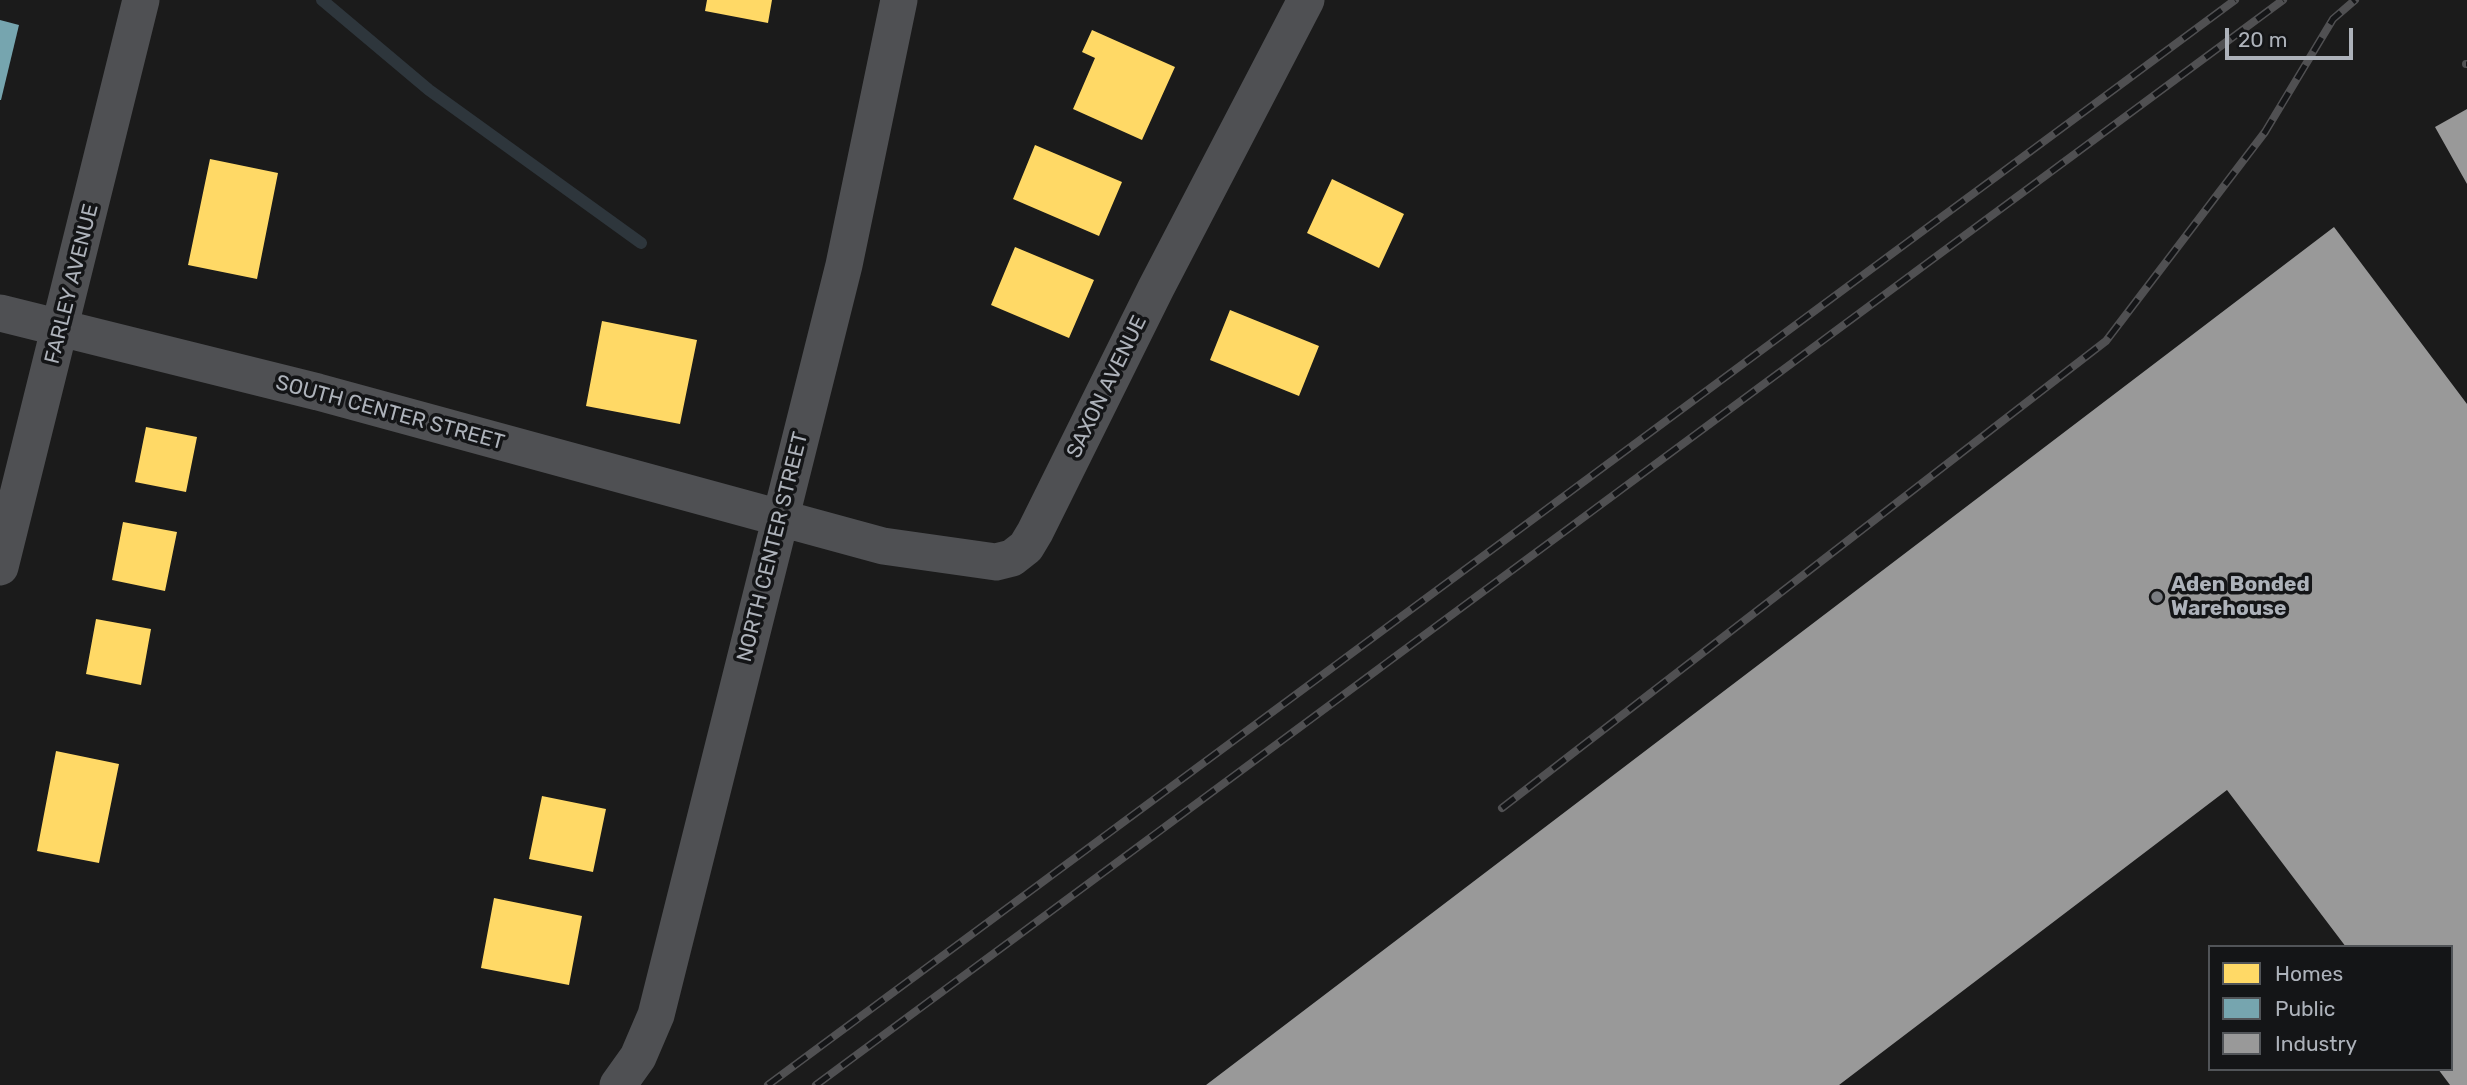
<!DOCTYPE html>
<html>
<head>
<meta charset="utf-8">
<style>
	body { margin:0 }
	#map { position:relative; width:2467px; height:1085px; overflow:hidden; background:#1b1b1b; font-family:Rubik,sans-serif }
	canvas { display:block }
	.legend { position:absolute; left:2208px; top:945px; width:245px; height:126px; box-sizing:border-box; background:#141517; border:2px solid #515458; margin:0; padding:9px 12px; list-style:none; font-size:21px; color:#adb2ba }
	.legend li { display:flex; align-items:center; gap:14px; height:35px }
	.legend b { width:35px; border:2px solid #515458 }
	.scale { position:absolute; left:2225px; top:28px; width:128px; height:32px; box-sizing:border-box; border:4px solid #adb2ba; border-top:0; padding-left:9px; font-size:21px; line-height:24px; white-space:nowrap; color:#adb2ba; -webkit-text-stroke:5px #141517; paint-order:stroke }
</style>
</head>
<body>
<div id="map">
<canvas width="2467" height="1085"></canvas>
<ul class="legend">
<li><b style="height:19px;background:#ffd966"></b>Homes</li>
<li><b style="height:19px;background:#76a5af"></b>Public</li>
<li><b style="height:19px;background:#999"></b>Industry</li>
</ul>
<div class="scale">20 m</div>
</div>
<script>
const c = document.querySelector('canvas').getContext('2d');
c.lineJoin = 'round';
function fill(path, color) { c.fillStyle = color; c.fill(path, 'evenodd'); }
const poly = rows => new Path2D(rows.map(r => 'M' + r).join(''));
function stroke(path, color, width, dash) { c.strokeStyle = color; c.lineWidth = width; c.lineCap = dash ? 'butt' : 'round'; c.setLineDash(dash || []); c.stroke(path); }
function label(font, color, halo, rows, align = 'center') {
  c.font = font + ' Rubik,sans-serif'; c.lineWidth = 7; c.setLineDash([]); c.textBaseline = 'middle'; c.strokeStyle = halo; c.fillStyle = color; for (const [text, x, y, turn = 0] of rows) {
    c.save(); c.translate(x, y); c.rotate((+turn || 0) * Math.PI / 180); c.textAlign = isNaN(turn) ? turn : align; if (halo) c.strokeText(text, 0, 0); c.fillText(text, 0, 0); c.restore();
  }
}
const homes = poly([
	[707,0,772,0,768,23,705,11],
	[1092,30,1175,67,1142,140,1073,109,1095,58,1082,52],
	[1035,145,1122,182,1099,236,1013,199],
	[210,159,278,173,257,279,188,265],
	[1332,179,1404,214,1379,268,1307,233],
	[1015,247,1094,280,1069,338,991,305],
	[1230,310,1319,346,1299,396,1210,360],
	[602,321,697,340,680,424,586,406],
	[146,427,197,437,186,492,135,482],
	[123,522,177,532,165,591,112,580],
	[96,619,151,629,141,685,86,674],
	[56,751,119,764,99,863,37,851],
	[542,796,606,809,593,872,529,859],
	[494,898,582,916,569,985,481,968]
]);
const public = poly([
	[0,20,19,25,1,100,0,100]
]);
const industry = poly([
	[2467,109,2467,184,2435,127],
	[2334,227,2467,404,2467,1085,2450,1085,2438,1069,2451,1069,2451,947,2346,947,2227,790,1839,1085,1206,1085]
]);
const stream = poly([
	[322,0,429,90,641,243]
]);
const street = poly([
	[0,313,318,392,883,546,996,562,1012,558,1026,547,1035,532,1156,288,1306,0],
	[0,567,141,0],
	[618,1085,638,1057,656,1015,844,265,899,0]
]);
const rail = poly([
	[2466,64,2467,64],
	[1502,808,2106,341,2265,132,2333,19,2355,0],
	[768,1085,2235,0],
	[816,1085,2283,0]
]);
const markers = [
	[2157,597,7,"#7a7d82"]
];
const streetNames = [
	["FARLEY AVENUE",72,284,-76],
	["SAXON AVENUE",1107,387,-64],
	["SOUTH CENTER STREET",390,413,15],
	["NORTH CENTER STREET",773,547,-76]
];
const poiNames = [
	["Aden Bonded",2171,585],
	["Warehouse",2171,609]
];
fill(homes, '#ffd966');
fill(public, '#76a5af');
fill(industry, '#999');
stroke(stream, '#2e363c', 12);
stroke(street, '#4f5053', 37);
stroke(rail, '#505052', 8);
stroke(rail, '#141517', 5, [16]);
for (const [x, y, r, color] of markers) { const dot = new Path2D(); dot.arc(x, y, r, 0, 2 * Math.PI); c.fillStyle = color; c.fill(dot); stroke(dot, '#141517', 2.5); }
label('21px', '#adb2ba', '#141517', streetNames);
label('bold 21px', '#adb2ba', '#141517', poiNames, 'left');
</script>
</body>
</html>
